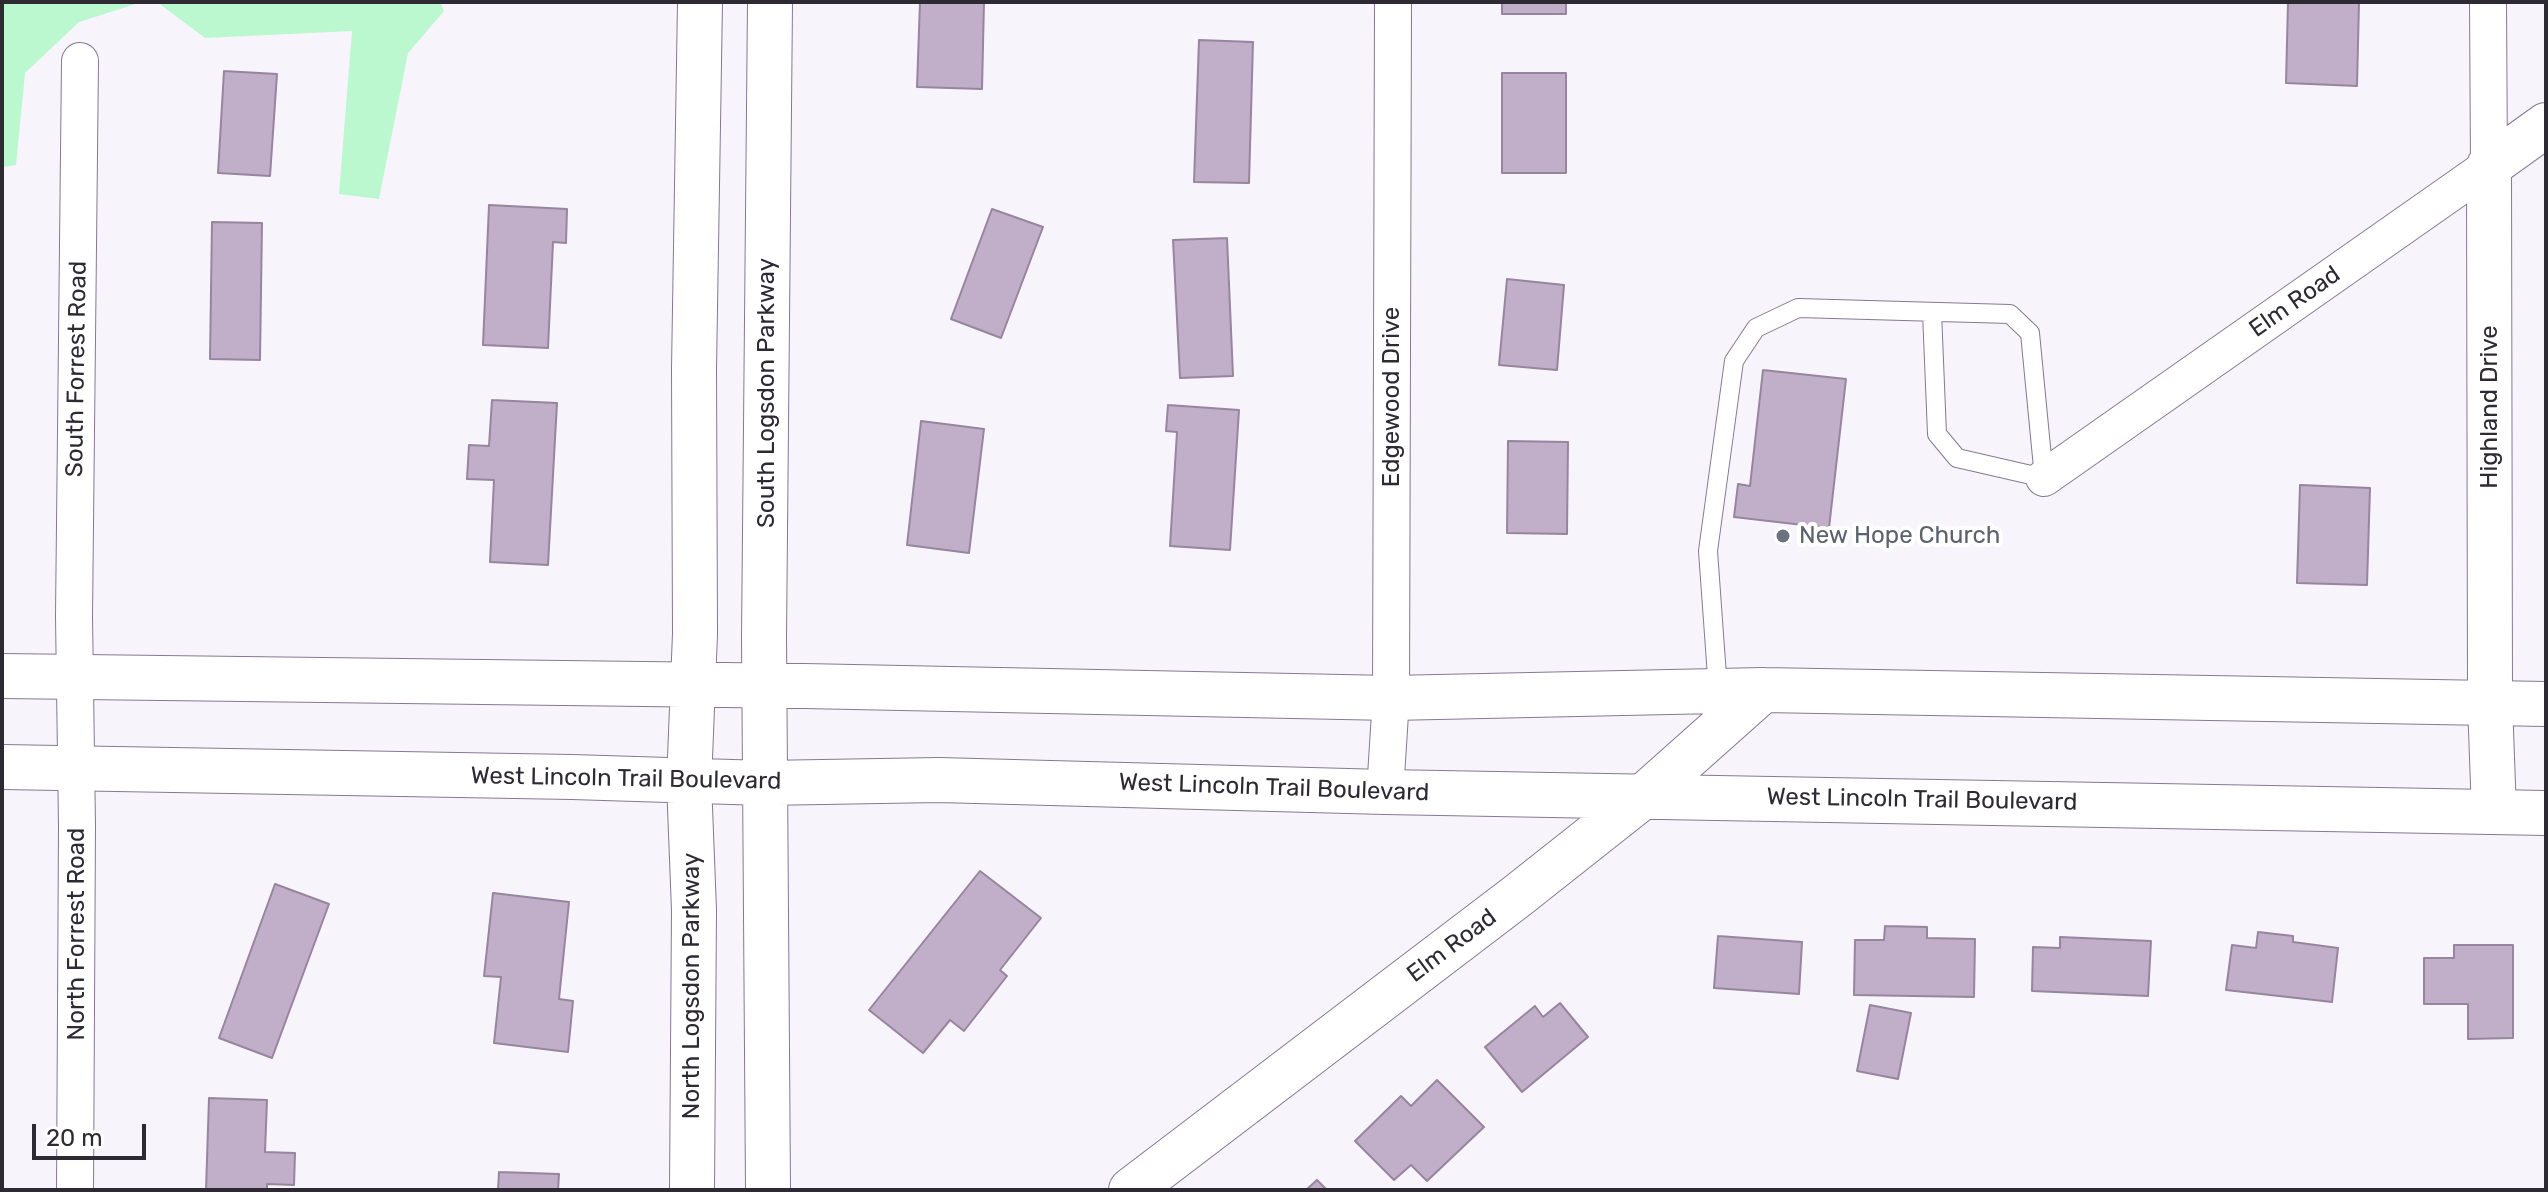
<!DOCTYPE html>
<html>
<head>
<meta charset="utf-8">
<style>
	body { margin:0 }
	#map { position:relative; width:2548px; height:1192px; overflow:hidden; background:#f7f5fb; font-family:Rubik,sans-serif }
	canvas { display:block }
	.frame { position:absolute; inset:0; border:4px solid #2e2a34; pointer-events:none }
	.scale { position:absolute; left:32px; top:1124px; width:114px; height:36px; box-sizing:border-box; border:4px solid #2e2a34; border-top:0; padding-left:10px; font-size:24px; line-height:28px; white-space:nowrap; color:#2e2a34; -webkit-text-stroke:6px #fff; paint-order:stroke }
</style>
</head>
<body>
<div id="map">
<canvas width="2548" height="1192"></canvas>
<div class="frame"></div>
<div class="scale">20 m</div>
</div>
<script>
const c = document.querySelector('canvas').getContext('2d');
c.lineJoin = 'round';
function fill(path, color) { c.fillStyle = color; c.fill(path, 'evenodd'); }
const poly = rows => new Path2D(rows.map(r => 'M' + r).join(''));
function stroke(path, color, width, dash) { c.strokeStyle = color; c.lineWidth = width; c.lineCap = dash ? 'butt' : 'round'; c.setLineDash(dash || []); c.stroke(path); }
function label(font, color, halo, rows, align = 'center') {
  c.font = font + ' Rubik,sans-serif'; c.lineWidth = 8; c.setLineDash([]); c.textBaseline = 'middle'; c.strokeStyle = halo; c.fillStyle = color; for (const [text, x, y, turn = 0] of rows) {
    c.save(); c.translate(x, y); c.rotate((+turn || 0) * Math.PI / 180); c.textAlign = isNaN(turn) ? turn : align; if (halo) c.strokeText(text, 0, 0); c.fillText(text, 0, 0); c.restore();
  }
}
const green = poly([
	[2,2,142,2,79,22,25,73,16,165,2,167],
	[157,2,440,2,444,11,408,53,379,199,339,194,352,31,205,38]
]);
const building = poly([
	[920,2,984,2,982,89,917,87,920,2],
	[1502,2,1566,2,1566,14,1502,14,1502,2],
	[2288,2,2359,2,2357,86,2286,83,2288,2],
	[1199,40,1253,42,1249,183,1194,182,1199,40],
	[224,71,277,74,270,176,218,173,224,71],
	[1502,73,1566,73,1566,173,1502,173,1502,73],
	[489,205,567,209,566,243,553,242,548,348,483,345,489,205],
	[992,209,1043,227,1001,338,951,319,992,209],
	[212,222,262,223,260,360,210,359,212,222],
	[1227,238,1233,376,1180,378,1173,240,1227,238],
	[1507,279,1564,285,1557,370,1499,365,1507,279],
	[1763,370,1846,379,1829,528,1734,517,1738,484,1750,486,1763,370],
	[492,400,557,403,548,565,490,562,494,480,467,479,469,445,489,446,492,400],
	[1168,405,1239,410,1230,550,1170,546,1177,432,1166,431,1168,405],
	[921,421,984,429,969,553,907,545,921,421],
	[1508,441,1568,442,1567,534,1507,533,1508,441],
	[2300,485,2370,488,2367,585,2297,583,2300,485],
	[980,871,1041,918,1000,970,1007,976,964,1031,950,1020,923,1053,869,1010,980,871],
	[275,884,329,904,272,1058,219,1038,275,884],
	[493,893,569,902,559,999,573,1001,568,1052,494,1043,501,977,484,976,493,893],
	[1885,926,1927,927,1927,938,1975,939,1974,997,1854,995,1855,940,1884,940,1885,926],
	[2258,932,2293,936,2293,942,2338,948,2332,1002,2226,990,2232,945,2256,948,2258,932],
	[1718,936,1802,942,1799,994,1714,988,1718,936],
	[2060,937,2151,941,2148,996,2032,991,2033,947,2060,948,2060,937],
	[2454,945,2513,945,2513,1038,2468,1039,2468,1004,2424,1004,2424,958,2454,958,2454,945],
	[1560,1003,1588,1037,1522,1092,1485,1047,1535,1006,1543,1017,1560,1003],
	[1870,1005,1911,1013,1898,1079,1857,1071,1870,1005],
	[1437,1080,1484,1127,1427,1181,1411,1165,1394,1180,1355,1141,1401,1096,1411,1106,1437,1080],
	[209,1098,267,1100,265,1152,295,1153,294,1185,267,1184,267,1190,206,1190,209,1098],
	[499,1172,559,1174,558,1190,498,1190,499,1172],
	[1317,1180,1327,1190,1306,1190,1317,1180]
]);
const service = poly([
	[1718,690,1708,551,1734,361,1756,328,1798,308,2010,314,2030,333,2044,478,1957,458,1937,434,1932,312]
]);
const minor = poly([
	[2044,478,2489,166,2488,2],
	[1385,792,1391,698,1393,2],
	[75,1190,77,826,74,616,80,61]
]);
const tertiary = poly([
	[2494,812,2490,703,2489,166,2546,125]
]);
const secondary = poly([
	[2,676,804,686,1391,698,1763,690,2546,704],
	[2,767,572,777,764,783,939,780,1385,792,2546,813],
	[692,1190,694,910,689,782,695,634,694,369,700,2],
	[768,1190,764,637,770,2],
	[1131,1190,1516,897,1645,795,1763,690]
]);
const markers = [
	[1783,536,8,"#6b7280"]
];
const streetNames = [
	["Elm Road",2295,302,-35],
	["South Forrest Road",77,369,-89],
	["South Logsdon Parkway",767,393,-90],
	["Edgewood Drive",1392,397,-90],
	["Highland Drive",2490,407,-90],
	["West Lincoln Trail Boulevard",626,779,1],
	["West Lincoln Trail Boulevard",1274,788,2],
	["West Lincoln Trail Boulevard",1922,800,1],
	["North Forrest Road",77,934,-90],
	["Elm Road",1452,946,-37],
	["North Logsdon Parkway",692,986,-90]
];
const worshipNames = [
	["New Hope Church",1799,536]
];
fill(green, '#bbf7cf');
fill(building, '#c1afc9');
stroke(building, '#96859d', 2);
stroke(service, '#847992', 20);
stroke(minor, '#847992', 38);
stroke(tertiary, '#847992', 46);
stroke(secondary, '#847992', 46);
stroke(service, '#fff', 18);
stroke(minor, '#fff', 36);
stroke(tertiary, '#fff', 44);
stroke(secondary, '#fff', 44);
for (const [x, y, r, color] of markers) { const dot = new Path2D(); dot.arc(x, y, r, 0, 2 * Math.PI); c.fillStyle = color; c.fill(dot); stroke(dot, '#fff', 3); }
label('24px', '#2e2a34', '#fff', streetNames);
label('24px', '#5b616d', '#fff', worshipNames, 'left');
</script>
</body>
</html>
